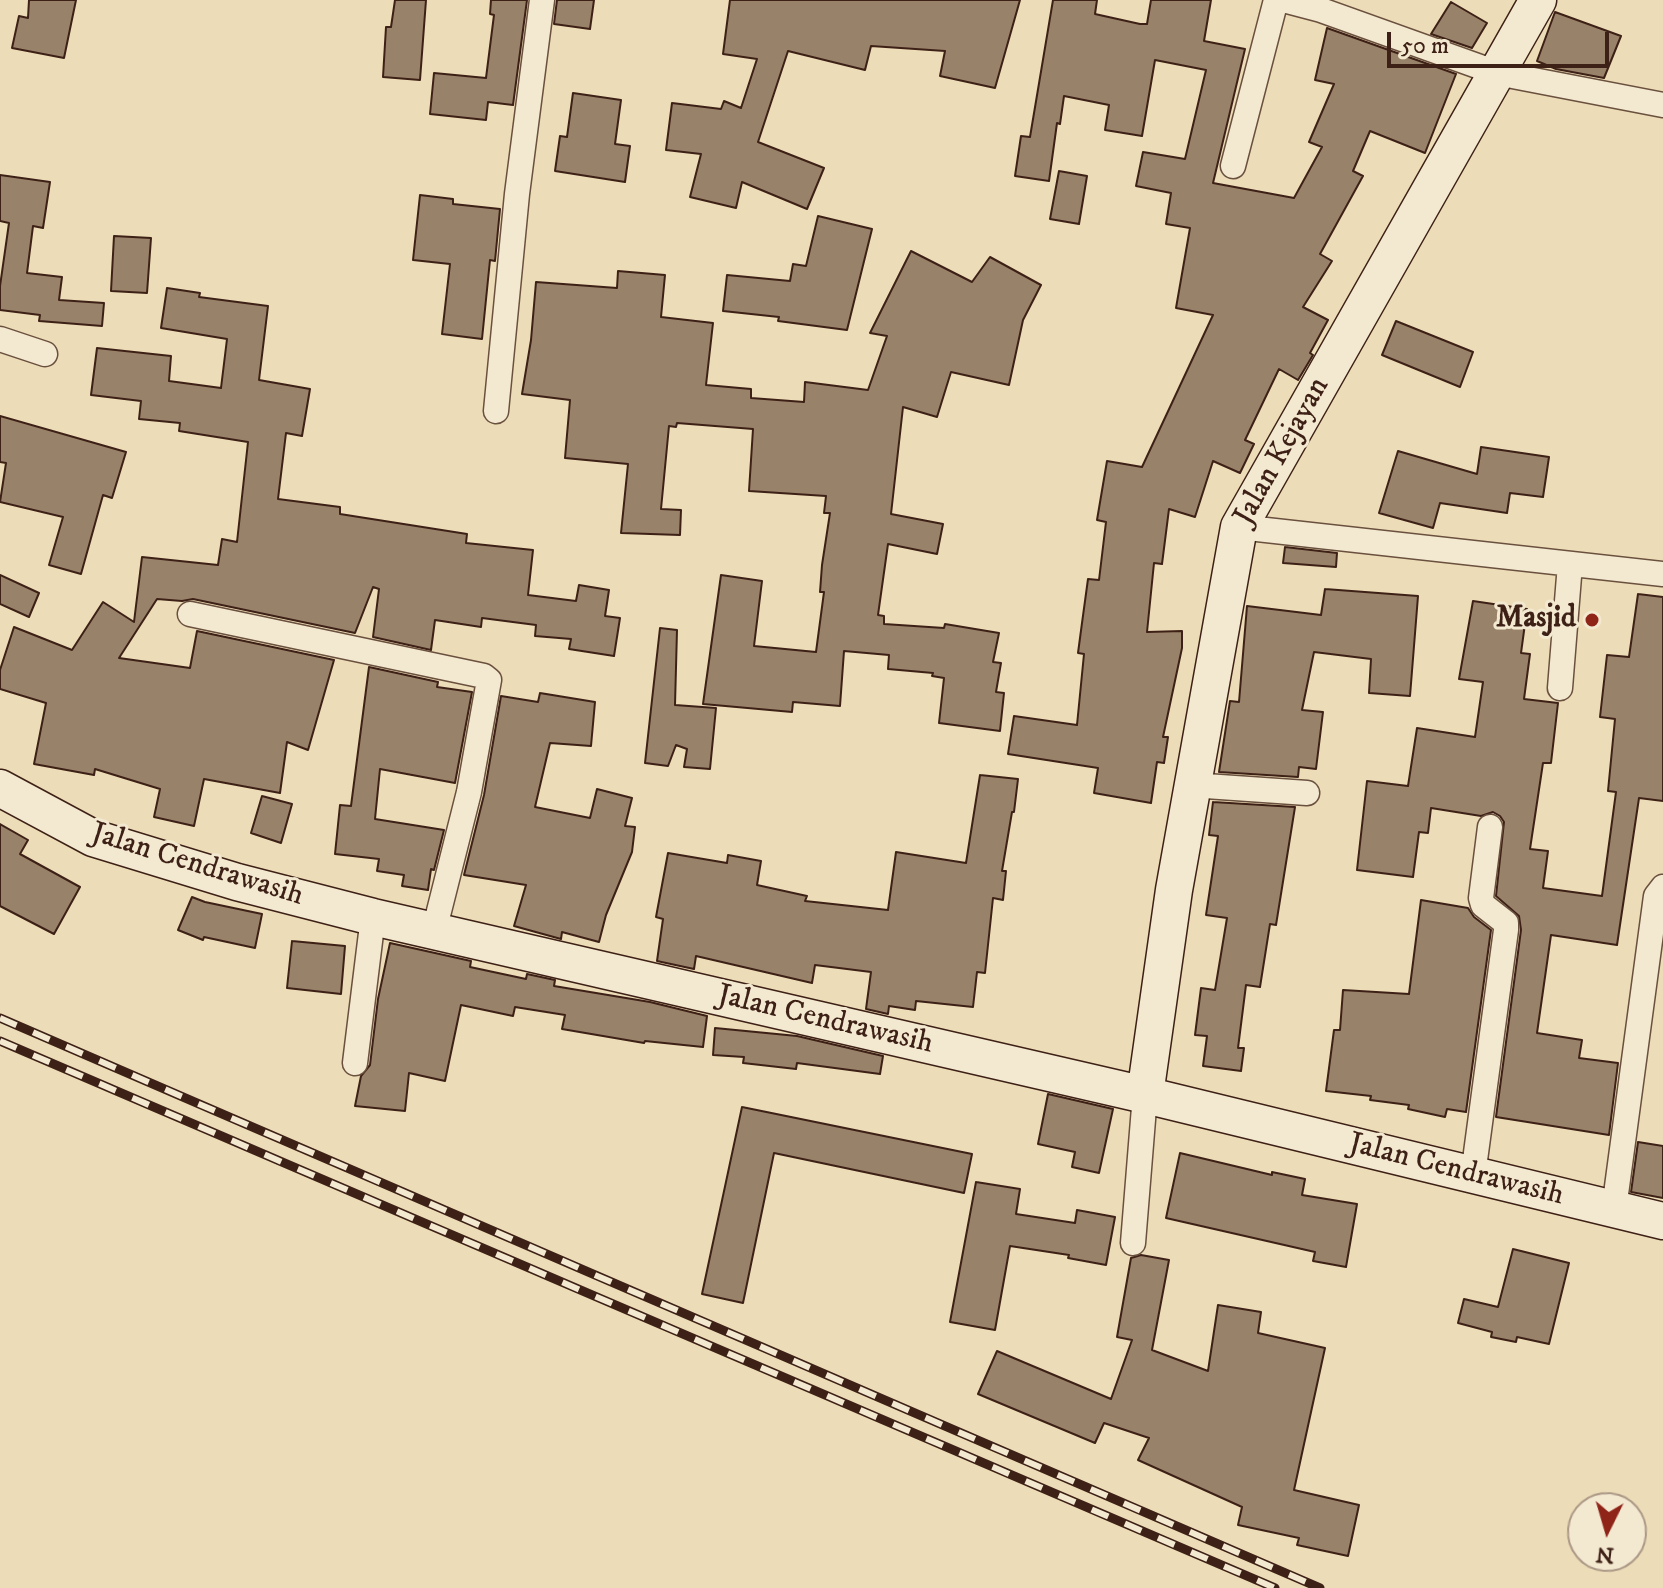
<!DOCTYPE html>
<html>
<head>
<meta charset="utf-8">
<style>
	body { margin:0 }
	#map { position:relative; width:1663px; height:1588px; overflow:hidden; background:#ecdcb7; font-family:"IM FELL DW Pica",serif }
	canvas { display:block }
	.north { position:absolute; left:1567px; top:1492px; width:80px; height:80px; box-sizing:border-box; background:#f3e8d0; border:2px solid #ab9886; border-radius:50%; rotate:185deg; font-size:22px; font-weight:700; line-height:32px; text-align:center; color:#3e2116 }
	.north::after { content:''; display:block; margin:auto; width:28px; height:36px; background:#8f2418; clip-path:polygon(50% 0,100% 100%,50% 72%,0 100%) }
	.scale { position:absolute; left:1387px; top:32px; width:222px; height:36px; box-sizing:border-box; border:4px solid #3e2116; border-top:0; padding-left:10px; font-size:24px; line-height:28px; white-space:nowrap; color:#3e2116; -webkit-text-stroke:6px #f3e8d0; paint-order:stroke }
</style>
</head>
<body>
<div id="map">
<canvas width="1663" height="1588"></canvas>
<div class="north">N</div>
<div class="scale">50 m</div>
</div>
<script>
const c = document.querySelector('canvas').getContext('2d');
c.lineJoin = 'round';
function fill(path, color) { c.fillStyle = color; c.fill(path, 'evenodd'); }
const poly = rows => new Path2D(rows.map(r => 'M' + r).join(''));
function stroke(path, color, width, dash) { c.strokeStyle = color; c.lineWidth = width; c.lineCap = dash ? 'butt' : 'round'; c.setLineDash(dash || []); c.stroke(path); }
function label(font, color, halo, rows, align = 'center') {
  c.font = font + ' "IM FELL DW Pica",serif'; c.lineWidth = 6; c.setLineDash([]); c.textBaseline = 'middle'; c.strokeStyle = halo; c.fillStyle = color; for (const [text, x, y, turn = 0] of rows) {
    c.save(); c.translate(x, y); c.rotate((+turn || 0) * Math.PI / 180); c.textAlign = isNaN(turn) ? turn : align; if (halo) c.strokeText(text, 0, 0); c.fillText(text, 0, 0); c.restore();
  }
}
const building = poly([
	[29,0,76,0,64,58,12,48,19,16,28,18,29,0],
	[395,0,426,0,420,80,383,77,386,27,391,27,395,0],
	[491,0,527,0,513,105,488,102,486,120,430,114,434,73,486,78,494,15,490,14,491,0],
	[557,0,594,0,590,29,554,24,557,0],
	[730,0,1020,0,995,88,940,76,945,51,871,46,865,70,788,51,758,142,824,168,807,209,742,182,736,208,690,197,701,154,666,150,672,103,721,109,724,101,741,108,757,59,723,54,730,0],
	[1053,0,1097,0,1095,14,1140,24,1147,24,1151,0,1211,0,1204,41,1245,49,1213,183,1294,198,1322,147,1309,142,1334,84,1315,80,1327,28,1456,74,1425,153,1370,131,1353,171,1363,176,1320,254,1332,261,1303,307,1328,320,1310,353,1313,355,1298,380,1279,369,1245,440,1254,444,1240,473,1213,461,1195,517,1169,509,1162,564,1154,563,1147,632,1182,631,1182,648,1163,737,1168,737,1164,763,1157,762,1151,803,1094,793,1098,768,1008,754,1014,716,1077,725,1084,654,1078,653,1082,623,1088,579,1099,580,1106,522,1097,520,1107,461,1142,467,1213,315,1176,308,1190,228,1166,224,1171,193,1136,186,1143,152,1185,159,1206,70,1155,60,1142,136,1105,130,1109,105,1064,96,1060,124,1057,123,1049,181,1015,176,1021,136,1030,137,1053,0],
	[1451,2,1487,23,1472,48,1431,34,1451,2],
	[1555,12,1621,36,1604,78,1556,69,1537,61,1555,12],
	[573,93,621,100,615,144,630,146,625,182,555,171,560,136,567,137,573,93],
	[1059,171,1087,176,1079,224,1050,219,1059,171],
	[0,175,50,182,43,228,33,226,27,273,62,277,59,300,104,303,102,326,39,321,40,315,0,310,0,286,9,223,0,221,0,175],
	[420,195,453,199,453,204,500,209,495,261,490,260,482,339,442,334,450,264,413,260,420,195],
	[818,216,872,229,847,330,778,321,779,317,723,311,727,275,790,281,793,264,806,266,818,216],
	[114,236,151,238,147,293,111,291,114,236],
	[911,251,972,282,990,257,1041,285,1023,320,1009,385,951,372,937,417,903,407,891,514,943,524,937,554,888,544,878,615,884,616,884,624,944,628,945,624,999,633,993,662,1001,663,996,692,1004,693,1000,731,939,723,944,678,932,676,933,673,888,669,889,655,844,651,840,706,793,702,792,712,703,704,721,575,762,581,754,646,816,652,824,592,820,592,822,565,830,513,824,513,826,496,749,491,753,429,677,423,676,427,669,426,661,509,681,510,680,535,621,533,628,464,565,458,570,400,522,394,531,340,536,282,617,288,618,271,665,275,661,317,713,323,706,385,751,389,751,398,804,402,805,382,868,390,887,336,870,333,911,251],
	[167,288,200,293,199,297,268,306,259,380,310,389,302,436,286,433,278,499,340,507,340,514,467,534,466,543,533,550,528,595,576,601,579,585,609,590,605,616,620,618,614,656,569,649,571,639,535,636,536,625,482,618,481,627,435,620,431,650,373,637,379,589,373,587,355,633,193,599,182,601,157,599,119,658,190,668,197,631,334,660,308,750,287,742,280,793,204,779,194,826,154,817,160,789,95,769,94,775,34,764,46,703,0,689,0,670,14,627,72,650,103,602,134,622,142,557,218,565,222,539,237,542,248,442,179,431,180,423,139,419,141,401,91,395,97,348,171,356,169,381,221,388,227,339,161,328,167,288],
	[1396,321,1473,352,1460,387,1382,355,1396,321],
	[0,416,126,452,112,498,103,495,81,574,49,565,63,517,0,502,6,463,0,462,0,416],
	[1481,447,1549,457,1543,497,1510,493,1507,513,1440,503,1433,528,1379,513,1398,451,1477,474,1481,447],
	[1285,547,1337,553,1336,567,1283,563,1285,547],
	[0,575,39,593,29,617,0,604,0,575],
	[1325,589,1418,596,1410,696,1369,693,1371,659,1314,652,1302,710,1323,712,1316,769,1299,767,1298,777,1219,772,1230,701,1239,702,1247,606,1321,615,1325,589],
	[1638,594,1663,597,1663,801,1639,798,1617,945,1551,935,1537,1033,1582,1040,1579,1058,1618,1063,1609,1135,1496,1117,1521,930,1519,916,1496,896,1504,822,1500,816,1493,812,1481,816,1431,808,1428,833,1419,832,1413,877,1357,870,1367,781,1408,786,1417,728,1475,737,1483,682,1459,679,1473,601,1527,609,1521,653,1530,654,1524,699,1558,703,1551,763,1543,763,1530,849,1548,851,1543,888,1602,896,1616,792,1608,791,1615,719,1600,717,1607,655,1629,657,1638,594],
	[660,628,677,630,675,705,716,708,710,769,684,767,687,749,676,745,668,766,645,763,660,628],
	[369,667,438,682,437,687,472,692,455,783,380,769,375,819,444,830,434,870,431,869,428,890,402,886,404,875,377,871,379,859,335,854,340,805,351,806,369,667],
	[540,693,595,702,591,746,550,743,535,807,590,818,597,789,632,798,625,826,635,827,632,852,606,915,599,942,562,932,561,939,514,926,526,885,464,875,484,795,501,696,538,702,540,693],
	[980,775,1018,779,1014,812,1012,812,1002,871,1006,871,1003,900,993,898,985,973,977,972,973,1007,916,1001,915,1010,889,1006,888,1014,866,1009,871,972,815,965,812,983,696,956,694,969,657,961,663,919,656,917,668,853,727,863,728,855,761,861,757,885,807,896,805,901,888,910,896,852,966,863,980,775],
	[262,796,292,804,281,843,251,833,262,796],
	[1213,802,1295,807,1276,925,1270,924,1260,987,1246,985,1238,1048,1244,1048,1241,1071,1203,1066,1207,1036,1195,1035,1201,988,1215,990,1227,918,1206,915,1218,836,1209,835,1213,802],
	[0,824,28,840,20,854,80,887,54,934,0,906,0,824],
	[192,897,205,902,262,914,255,948,204,937,203,940,178,930,192,897],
	[1421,900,1468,908,1474,917,1491,930,1466,1112,1447,1109,1445,1117,1408,1109,1409,1105,1370,1100,1371,1096,1326,1091,1334,1030,1340,1030,1343,990,1409,994,1421,900],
	[292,941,345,946,341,994,287,988,292,941],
	[390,943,471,961,470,967,526,979,527,974,555,980,554,986,650,1002,707,1016,703,1047,645,1041,644,1043,562,1029,565,1015,515,1007,513,1016,461,1005,445,1081,409,1073,405,1111,355,1106,361,1076,370,1065,378,999,390,943],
	[715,1028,797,1036,883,1056,880,1074,797,1063,796,1069,743,1063,744,1057,713,1055,715,1028],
	[1048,1094,1113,1109,1099,1173,1072,1167,1075,1152,1038,1144,1048,1094],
	[742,1107,972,1154,964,1193,774,1153,743,1303,702,1294,742,1107],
	[1638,1142,1663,1146,1663,1198,1631,1192,1638,1142],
	[1180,1153,1272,1175,1272,1172,1305,1179,1302,1195,1357,1204,1346,1267,1313,1261,1315,1252,1166,1218,1180,1153],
	[976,1182,1020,1189,1016,1214,1075,1223,1077,1210,1115,1217,1106,1265,1068,1258,1069,1255,1010,1246,995,1330,950,1322,976,1182],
	[1513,1249,1569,1263,1549,1344,1517,1337,1516,1342,1491,1337,1492,1332,1458,1323,1464,1299,1498,1307,1513,1249],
	[1141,1255,1169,1260,1152,1350,1208,1371,1218,1305,1261,1312,1258,1333,1325,1348,1294,1490,1359,1505,1348,1556,1297,1545,1299,1538,1238,1525,1242,1507,1138,1460,1149,1438,1104,1423,1095,1443,978,1394,997,1351,1111,1399,1132,1340,1117,1337,1131,1258,1141,1255]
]);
const minor = poly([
	[1283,0,1321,10,1497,73,1663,105],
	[1233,166,1276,0],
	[0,339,45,354],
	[496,411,517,194,542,0],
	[1239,527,1663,574],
	[190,614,484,676,489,680,469,792,434,931],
	[1560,688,1570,564],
	[1191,785,1307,793],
	[355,1063,373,917],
	[1473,1175,1506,930,1506,923,1483,905,1481,898,1490,827],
	[1614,1209,1656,896,1663,887],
	[1133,1243,1145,1095]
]);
const secondary = poly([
	[0,788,93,838,237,882,373,917,1145,1095,1663,1221],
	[1145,1095,1174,890,1239,527,1538,0]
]);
const rail = poly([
	[0,1018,1320,1588],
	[0,1041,1275,1588]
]);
const markers = [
	[1592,620,8,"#8f2418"]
];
const streetNames = [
	["Jalan Kejayan",1283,452,-61],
	["Jalan Cendrawasih",197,866,17],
	["Jalan Cendrawasih",825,1021,13],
	["Jalan Cendrawasih",1456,1171,14]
];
const poiNames = [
	["Masjid",1576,620]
];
fill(building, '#98826a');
stroke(building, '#3e2116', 2);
stroke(minor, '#6a503e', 27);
stroke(secondary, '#3e2116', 39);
stroke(minor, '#f3e8d0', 24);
stroke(secondary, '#f3e8d0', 36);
stroke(rail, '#3e2116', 9);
stroke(rail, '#f3e8d0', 6, [18]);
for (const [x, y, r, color] of markers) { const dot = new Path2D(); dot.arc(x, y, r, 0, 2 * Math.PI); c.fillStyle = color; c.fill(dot); stroke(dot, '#f3e8d0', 3); }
label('30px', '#3e2116', '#f3e8d0', streetNames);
label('bold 30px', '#3e2116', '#f3e8d0', poiNames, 'right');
</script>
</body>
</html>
